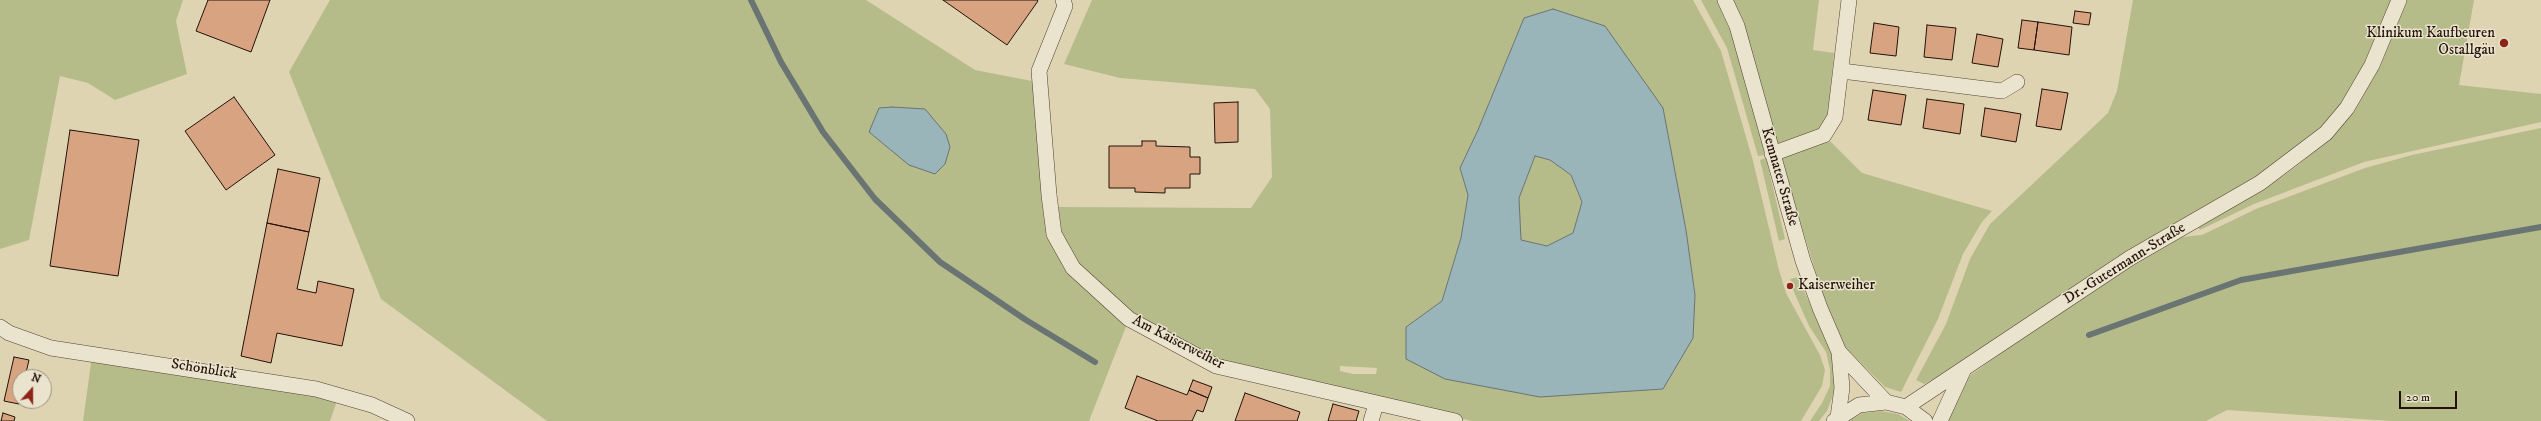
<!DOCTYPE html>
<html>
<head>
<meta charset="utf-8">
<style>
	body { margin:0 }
	#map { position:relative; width:2541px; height:421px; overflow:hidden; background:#dfd4b2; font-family:"IM FELL DW Pica",serif }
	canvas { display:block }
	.north { position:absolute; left:12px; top:369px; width:40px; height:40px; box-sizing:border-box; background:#eae3cd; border:1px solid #9b8f7f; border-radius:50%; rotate:21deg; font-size:11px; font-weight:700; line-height:16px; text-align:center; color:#241209 }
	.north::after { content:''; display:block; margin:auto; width:14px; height:18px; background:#8f2418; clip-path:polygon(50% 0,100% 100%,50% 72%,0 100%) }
	.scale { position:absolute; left:2399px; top:391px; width:58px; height:18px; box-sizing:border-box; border:2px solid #241209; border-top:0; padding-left:5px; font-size:12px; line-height:14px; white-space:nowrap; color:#241209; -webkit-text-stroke:3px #eae3cd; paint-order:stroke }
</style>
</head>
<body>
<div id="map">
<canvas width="2541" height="421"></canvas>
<div class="north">N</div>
<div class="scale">20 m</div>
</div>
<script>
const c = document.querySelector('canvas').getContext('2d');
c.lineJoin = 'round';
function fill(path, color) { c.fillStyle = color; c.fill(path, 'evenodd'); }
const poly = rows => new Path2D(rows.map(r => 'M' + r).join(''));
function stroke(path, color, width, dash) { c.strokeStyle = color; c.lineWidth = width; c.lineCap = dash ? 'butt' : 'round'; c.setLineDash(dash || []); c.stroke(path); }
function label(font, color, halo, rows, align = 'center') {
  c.font = font + ' "IM FELL DW Pica",serif'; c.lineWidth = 3; c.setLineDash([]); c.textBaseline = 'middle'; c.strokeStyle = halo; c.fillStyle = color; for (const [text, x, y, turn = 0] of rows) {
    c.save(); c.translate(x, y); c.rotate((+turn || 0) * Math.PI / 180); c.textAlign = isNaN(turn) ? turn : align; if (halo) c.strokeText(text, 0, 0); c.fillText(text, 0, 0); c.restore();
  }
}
const green = poly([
	[0,0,183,0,176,21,187,74,115,100,88,83,60,76,29,240,0,249],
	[330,0,866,0,975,70,1037,82,1056,207,1251,208,1272,177,1270,109,1255,89,1120,78,1064,64,1092,0,1693,0,1721,51,1753,161,1779,270,1786,293,1820,355,1825,370,1822,386,1801,421,1472,421,1339,392,1218,359,1127,324,1089,421,547,421,381,299,289,72],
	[1524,18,1663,108,1686,230,1695,295,1671,372,1663,389,1611,392,1406,327,1442,301,1461,238,1468,195,1460,168,1478,130],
	[1340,366,1377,368,1376,374,1353,374,1340,371],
	[1701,0,1719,0,1731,27,1765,155,1758,156,1727,48],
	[1732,0,1819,0,1813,50,1834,53,1828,115,1818,132,1775,146],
	[2133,0,2392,0,2366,62,2341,104,2321,127,2286,157,2257,176,2126,251,1938,377,1924,384,1916,380,1946,324,1970,259,1990,224,2108,113,2117,91],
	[2407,0,2474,0,2459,85,2541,94,2541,122,2364,162,2254,204,2200,230,2198,227,2265,189,2297,166,2332,137,2354,112,2379,68],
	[2541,128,2541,421,2391,421,2227,410,2206,421,1948,421,1968,377,2034,329,2134,265,2182,237,2202,235,2256,209,2365,168,2412,155],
	[1830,141,1862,173,1992,211,1982,222,1963,254,1938,319,1901,392,1885,387,1845,347,1826,305,1780,157],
	[1535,156,1550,160,1571,175,1582,202,1573,233,1547,246,1521,241,1519,198],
	[1766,158,1785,239,1779,241,1760,160],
	[1798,277,1832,354,1835,390,1827,411,1819,421,1810,421,1822,403,1830,386,1830,369,1826,352,1809,326,1794,292,1790,279],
	[92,356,338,398,330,421,83,421],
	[1881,411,1898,414,1910,421,1848,421,1863,413]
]);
const water = poly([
	[1553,9,1605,26,1663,108,1686,230,1695,295,1693,338,1663,389,1540,397,1445,379,1406,359,1406,327,1442,301,1461,238,1468,195,1460,168,1478,130,1524,18,1553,9],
	[1535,156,1550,160,1571,175,1582,202,1573,233,1547,246,1521,240,1519,198,1535,156],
	[892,107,925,109,946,134,950,147,945,164,935,174,909,165,869,132,879,108,892,107]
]);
const stream = poly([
	[751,0,781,62,823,132,875,199,940,262,1026,320,1095,362],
	[2089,335,2241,280,2541,227]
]);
const building = poly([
	[208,0,270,0,251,52,196,31,208,0],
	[943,0,1037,0,1038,1,1007,45,943,0],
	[2075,11,2091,13,2089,25,2073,23,2075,11],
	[2022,20,2038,22,2034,50,2018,48,2022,20],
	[2038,22,2072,27,2069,55,2034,50,2038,22],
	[1874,23,1899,27,1896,56,1870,53,1874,23],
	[1927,25,1956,28,1952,60,1924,57,1927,25],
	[1977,34,2003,39,1998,67,1972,63,1977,34],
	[2042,89,2068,93,2061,130,2036,126,2042,89],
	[1873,90,1906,95,1901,125,1868,120,1873,90],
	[234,97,275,155,226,190,185,131,234,97],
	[1927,99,1964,104,1960,134,1923,128,1927,99],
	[1238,102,1238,142,1215,143,1214,103,1238,102],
	[1985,108,2021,114,2016,142,1981,136,1985,108],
	[70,130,139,140,118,276,50,266,70,130],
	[1142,141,1156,141,1156,146,1190,147,1190,157,1200,157,1200,174,1190,174,1190,188,1165,188,1165,193,1135,192,1135,188,1109,188,1109,146,1142,146,1142,141],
	[278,169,320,178,309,232,267,223,278,169],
	[267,223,309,232,297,289,316,293,318,281,354,289,342,346,277,333,271,363,241,356,267,223],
	[14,357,29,360,25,377,20,377,19,404,4,401,14,357],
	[1137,376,1187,395,1189,390,1208,398,1203,412,1197,410,1192,421,1158,421,1125,408,1137,376],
	[1193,380,1212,387,1208,398,1189,390,1193,380],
	[1245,393,1300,412,1297,421,1235,421,1245,393],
	[1333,404,1359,411,1356,421,1328,421,1333,404],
	[3,413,15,417,14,421,1,421,3,413]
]);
const minor = poly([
	[1063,0,1065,6,1039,71,1049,195,1054,234,1073,268,1129,319,1216,366,1455,421],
	[1725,0,1737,26,1803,261,1820,308,1839,352,1842,388,1838,417],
	[1842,71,2002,91,2017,82],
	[1772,154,1824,135,1835,117,1849,0],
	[0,327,9,333,51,348,316,389,372,405,407,421],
	[1839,352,1886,402],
	[1906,407,2130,258,2260,183,2326,133,2347,108,2372,65,2399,0],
	[1371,421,1376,404],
	[1834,421,1859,405,1886,402,1906,407,1925,421],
	[1940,421,1963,371]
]);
const markers = [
	[2504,43,5,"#8f2418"],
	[1790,286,4,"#8f2418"]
];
const poiNames = [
	["Klinikum Kaufbeuren",2495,34],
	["Ostallgäu",2495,51],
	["Kaiserweiher",1798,286,"left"]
];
const streetNames = [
	["Kemnater Straße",1779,177,74],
	["Dr.-Gutermann-Straße",2125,264,-32],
	["Am Kaiserweiher",1178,343,27],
	["Schönblick",204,370,9]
];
fill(green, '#b5bc8a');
fill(water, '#99b5b9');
stroke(water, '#6a7473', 1);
stroke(stream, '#6a7473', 6);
fill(building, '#d7a380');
stroke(building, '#241209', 1);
stroke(minor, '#534233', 16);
stroke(minor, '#eae3cd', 15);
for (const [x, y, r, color] of markers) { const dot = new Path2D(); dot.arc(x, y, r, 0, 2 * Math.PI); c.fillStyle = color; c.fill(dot); stroke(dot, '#eae3cd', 1.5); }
label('15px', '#241209', '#eae3cd', poiNames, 'right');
label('15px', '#241209', '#eae3cd', streetNames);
</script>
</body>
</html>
